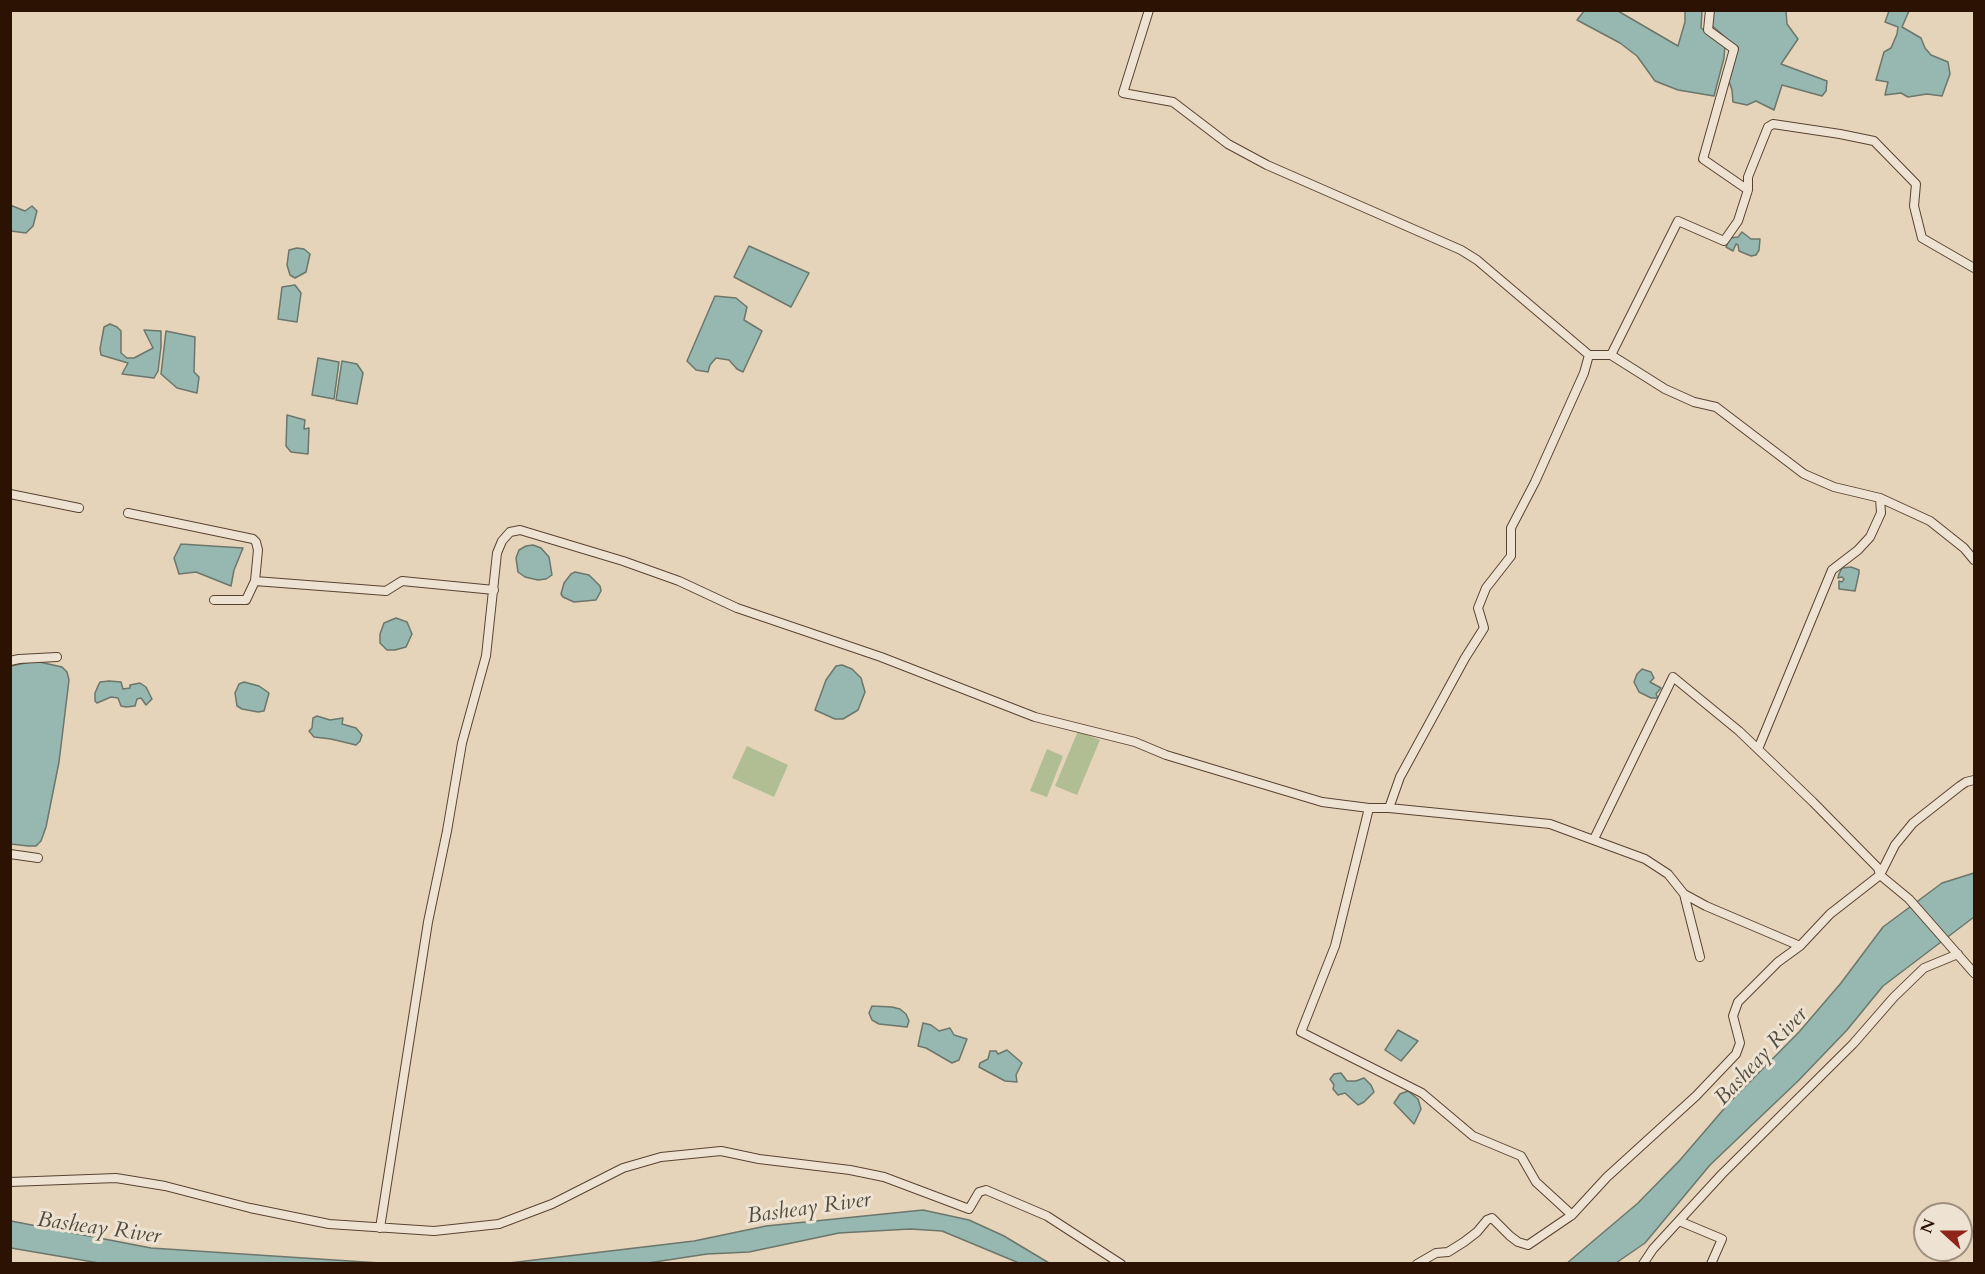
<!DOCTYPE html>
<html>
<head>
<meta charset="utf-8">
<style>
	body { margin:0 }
	#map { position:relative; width:1985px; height:1274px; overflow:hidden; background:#e5d4ba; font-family:Cardo,serif }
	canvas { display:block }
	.frame { position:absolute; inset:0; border:12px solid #2c1203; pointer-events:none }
	.north { position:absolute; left:1913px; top:1202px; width:60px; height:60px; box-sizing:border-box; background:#eee3d2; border:2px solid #a08f7f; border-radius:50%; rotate:291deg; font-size:16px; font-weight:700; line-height:24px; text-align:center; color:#2c1203 }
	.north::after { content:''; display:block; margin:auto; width:21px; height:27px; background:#8f2418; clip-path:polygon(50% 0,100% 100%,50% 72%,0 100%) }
</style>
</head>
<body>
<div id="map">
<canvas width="1985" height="1274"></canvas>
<div class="frame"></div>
<div class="north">N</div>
</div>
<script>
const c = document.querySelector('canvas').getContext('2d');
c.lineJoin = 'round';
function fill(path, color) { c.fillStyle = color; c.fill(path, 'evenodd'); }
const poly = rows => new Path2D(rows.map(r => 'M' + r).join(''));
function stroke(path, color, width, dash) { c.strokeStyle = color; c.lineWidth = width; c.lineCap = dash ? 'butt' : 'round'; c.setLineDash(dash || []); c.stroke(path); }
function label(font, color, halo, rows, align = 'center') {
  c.font = font + ' Cardo,serif'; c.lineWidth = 6; c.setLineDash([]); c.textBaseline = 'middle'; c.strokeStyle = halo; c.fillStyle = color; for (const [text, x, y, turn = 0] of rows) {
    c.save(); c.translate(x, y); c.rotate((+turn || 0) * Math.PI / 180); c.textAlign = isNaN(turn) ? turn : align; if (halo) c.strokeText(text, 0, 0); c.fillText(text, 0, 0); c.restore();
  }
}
const green = poly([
	[1078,731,1100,740,1077,795,1055,786],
	[747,746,788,765,774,797,732,778],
	[1047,749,1063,756,1047,797,1030,791]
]);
const water = poly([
	[1584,11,1618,11,1678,46,1685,22,1685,11,1702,11,1701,28,1725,45,1724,58,1714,96,1678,90,1655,81,1637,56,1620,43,1577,20,1584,11],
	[1710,11,1786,11,1787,24,1798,39,1781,64,1827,81,1826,91,1822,96,1782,85,1774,110,1756,101,1747,105,1733,102,1732,90,1727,75,1734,45,1709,23,1710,11],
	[1889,11,1909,11,1902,27,1921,38,1925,48,1931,55,1948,62,1950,74,1942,96,1927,94,1908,97,1901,93,1885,95,1888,82,1876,80,1884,52,1891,48,1897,34,1898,27,1885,22,1889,11],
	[10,205,25,211,32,206,37,211,33,226,26,233,11,231,10,205],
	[1742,232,1751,239,1760,239,1759,250,1756,255,1751,256,1739,251,1738,245,1736,244,1733,251,1726,247,1730,238,1738,237,1742,232],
	[749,246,809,273,791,307,734,277,749,246],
	[297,248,304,249,310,254,306,272,295,278,290,275,287,265,289,250,297,248],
	[295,285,301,293,297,322,278,319,282,287,295,285],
	[715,296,736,298,747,307,744,320,762,331,743,372,737,369,729,360,716,358,710,365,708,372,696,370,687,361,715,296],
	[110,324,117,327,121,331,121,353,127,358,134,358,153,348,144,330,161,331,161,347,158,371,154,378,122,374,128,363,101,355,100,349,104,327,110,324],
	[166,331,195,337,194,372,199,377,197,393,177,388,161,374,166,331],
	[318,358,339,362,334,399,312,395,318,358],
	[342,361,357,364,363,373,357,404,336,400,342,361],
	[287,415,305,420,304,429,309,428,308,454,291,452,286,446,287,415],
	[181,544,243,548,234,570,231,586,196,572,179,574,174,558,181,544],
	[533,545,541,548,549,557,552,575,546,579,538,580,525,577,518,572,516,558,519,550,526,546,533,545],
	[1851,567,1859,570,1859,573,1855,591,1839,589,1839,581,1842,582,1844,579,1842,577,1838,578,1839,574,1842,568,1851,567],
	[575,572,589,575,600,586,601,591,596,600,574,602,563,597,561,594,564,583,571,574,575,572],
	[396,618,407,622,412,634,406,647,395,650,387,650,380,643,380,634,384,623,396,618],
	[35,661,62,667,67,672,69,680,59,762,46,827,41,841,36,846,28,846,11,844,11,666,35,661],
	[842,665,852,669,861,678,865,692,858,710,843,719,835,719,815,710,826,680,836,666,842,665],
	[1642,669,1651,672,1654,678,1650,682,1661,688,1656,694,1658,698,1651,698,1639,692,1634,682,1637,674,1642,669],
	[109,681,121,682,123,689,130,688,130,685,140,683,146,687,152,699,146,705,141,698,137,699,135,706,126,707,121,706,118,698,111,697,97,703,95,701,95,693,98,686,100,682,109,681],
	[244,682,259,686,269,693,264,711,258,712,242,709,237,706,235,693,239,684,244,682],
	[317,716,330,720,343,718,342,724,356,728,362,735,360,741,356,745,331,739,314,737,309,731,312,728,313,718,317,716],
	[1974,873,1974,917,1883,986,1847,1030,1798,1081,1710,1165,1645,1243,1616,1263,1566,1264,1638,1203,1680,1160,1729,1103,1799,1032,1841,983,1883,927,1942,883,1974,873],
	[872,1006,892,1007,900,1009,906,1014,909,1021,907,1027,879,1024,872,1020,869,1013,872,1006],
	[923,1023,931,1025,939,1031,950,1028,954,1035,967,1039,959,1060,952,1063,926,1048,918,1046,923,1023],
	[1398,1030,1418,1041,1401,1061,1385,1050,1398,1030],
	[1007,1050,1022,1063,1016,1075,1017,1082,1005,1081,979,1067,980,1063,988,1059,990,1051,996,1051,998,1054,1007,1050],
	[1341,1073,1347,1081,1356,1081,1364,1078,1371,1085,1374,1092,1364,1102,1358,1105,1345,1093,1338,1095,1333,1089,1334,1085,1330,1079,1334,1074,1341,1073],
	[1408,1091,1418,1099,1421,1109,1414,1124,1394,1103,1400,1094,1408,1091],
	[923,1210,969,1220,1004,1236,1049,1263,1019,1263,942,1231,910,1229,839,1233,749,1252,707,1254,648,1263,509,1263,694,1241,766,1226,923,1210],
	[11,1221,151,1248,380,1263,99,1263,11,1248,11,1221]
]);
const minor = poly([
	[1149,10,1123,93,1173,102,1228,144,1267,165,1461,250,1477,260,1589,355],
	[1748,190,1748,177,1768,127,1773,124,1840,134,1874,141,1916,184,1914,206,1922,238,1974,268],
	[1611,355,1665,389,1694,402,1716,407,1804,474,1834,487,1880,498,1930,521,1964,548,1974,560],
	[10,494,79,508],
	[128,513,253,539,256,542,258,550,255,581],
	[214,600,246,600,255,581,386,591,402,581,494,590],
	[10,661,19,659,57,657],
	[1758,749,1832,570,1858,550,1870,537,1881,513,1880,498],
	[1389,808,1550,824,1645,859,1668,874,1684,894,1706,906,1800,946],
	[1594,839,1673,677,1739,731,1813,802,1878,868,1880,875,1909,899,1974,973],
	[10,854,38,858],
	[1684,894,1700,957],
	[10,1182,116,1178,165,1186,250,1208,329,1224,434,1231,499,1224,552,1204,623,1168,661,1157,721,1151,759,1159,850,1170,884,1177,969,1209,979,1192,986,1190,1047,1216,1121,1264],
	[1572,1215,1536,1182,1521,1156,1473,1136,1422,1093,1301,1032,1335,946,1369,808,1389,808,1400,777,1465,658,1484,628,1478,608,1486,588,1511,556,1511,528,1535,482,1584,373,1589,355,1611,355,1678,221,1724,241,1738,221,1748,190,1703,159,1734,49,1708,30,1710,10],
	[1679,1221,1722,1239,1711,1264],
	[380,1228,428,922,447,831,462,743,486,656,497,553,502,541,510,532,520,530,623,561,679,581,737,608,881,657,1035,717,1135,742,1166,755,1322,802,1369,808],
	[1417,1264,1436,1253,1448,1252,1464,1242,1477,1232,1487,1220,1492,1218,1510,1236,1518,1242,1528,1245,1572,1215,1607,1177,1696,1096,1736,1054,1740,1043,1733,1016,1738,1002,1778,962,1800,946,1830,914,1880,875,1895,845,1913,823,1960,786,1966,782,1974,780],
	[1643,1264,1653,1249,1722,1174,1853,1044,1894,997,1924,968,1958,954]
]);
const waterNames = [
	["Basheay River",1762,1057,-47],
	["Basheay River",809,1209,-8],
	["Basheay River",99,1229,8]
];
fill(green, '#b1bd92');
fill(water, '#96b8b0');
stroke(water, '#6c766b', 1.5);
stroke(minor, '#5a4231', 10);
stroke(minor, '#eee3d2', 8);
label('italic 22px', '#514c40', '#eee3d2', waterNames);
</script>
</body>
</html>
